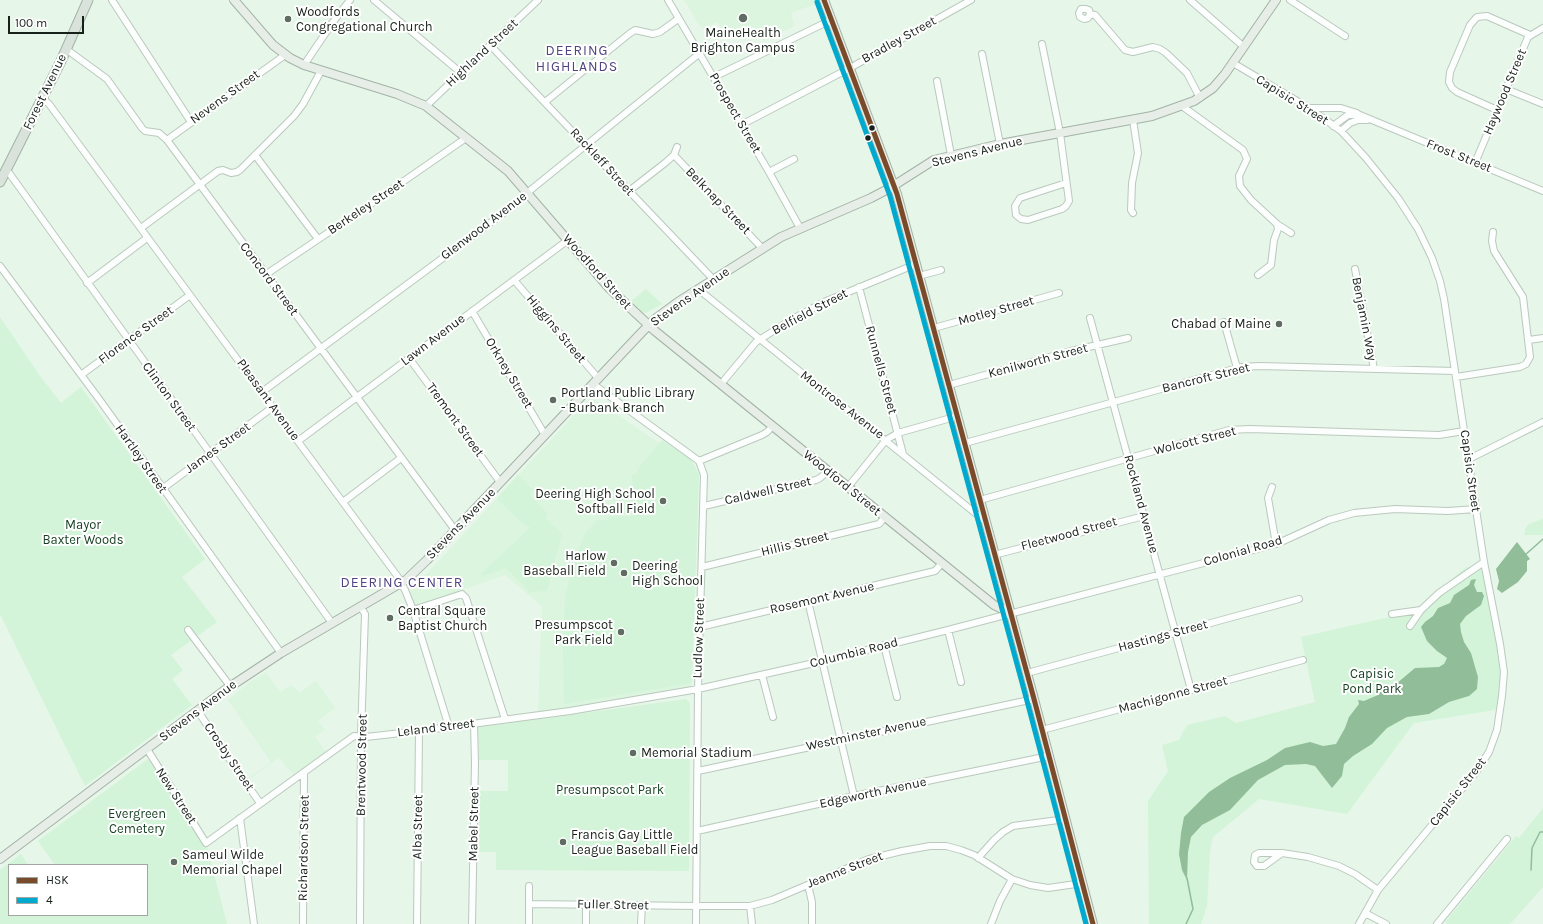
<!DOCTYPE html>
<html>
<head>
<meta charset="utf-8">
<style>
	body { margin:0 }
	#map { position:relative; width:1543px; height:924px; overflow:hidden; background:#e6f6e9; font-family:Karla,sans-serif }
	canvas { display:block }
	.legend { position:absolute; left:8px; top:864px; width:140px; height:52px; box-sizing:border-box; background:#fff; border:1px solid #a2a6a3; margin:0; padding:5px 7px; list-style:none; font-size:12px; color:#172119 }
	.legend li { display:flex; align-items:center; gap:8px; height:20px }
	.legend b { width:20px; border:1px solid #a2a6a3 }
	.scale { position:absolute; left:8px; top:16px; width:76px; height:18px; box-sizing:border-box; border:2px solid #172119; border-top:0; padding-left:5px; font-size:12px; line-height:14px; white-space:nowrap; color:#172119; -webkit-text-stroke:3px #fff; paint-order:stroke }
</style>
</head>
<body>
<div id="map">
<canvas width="1543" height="924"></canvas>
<ul class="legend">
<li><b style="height:5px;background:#7a4b2a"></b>HSK</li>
<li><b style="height:5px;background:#00a9ce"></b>4</li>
</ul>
<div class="scale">100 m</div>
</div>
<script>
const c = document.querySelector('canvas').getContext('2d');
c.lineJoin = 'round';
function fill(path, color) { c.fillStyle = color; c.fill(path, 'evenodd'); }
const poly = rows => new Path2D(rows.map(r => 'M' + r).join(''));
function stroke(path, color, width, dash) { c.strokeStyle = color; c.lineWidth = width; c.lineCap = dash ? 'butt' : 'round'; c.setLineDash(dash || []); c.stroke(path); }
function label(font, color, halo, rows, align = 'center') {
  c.font = font + ' Karla,sans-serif'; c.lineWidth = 4; c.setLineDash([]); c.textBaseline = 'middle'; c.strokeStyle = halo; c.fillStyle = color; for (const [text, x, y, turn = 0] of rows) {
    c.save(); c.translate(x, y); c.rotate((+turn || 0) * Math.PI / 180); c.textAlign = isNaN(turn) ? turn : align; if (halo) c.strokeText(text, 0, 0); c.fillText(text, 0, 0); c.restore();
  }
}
const built = poly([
	[684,0,817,0,818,3,791,13,794,26,764,41,755,29,726,36,717,22,702,29],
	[591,397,696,468,691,687,538,714,542,606,505,575,464,589,465,591,414,608,409,593],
	[266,673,280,692,292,685,299,693,316,681,335,708,318,721,325,730,315,737,326,752,293,775,279,757,251,778,250,777,271,762,228,700,250,682]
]);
const green = poly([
	[646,289,662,304,646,313,639,311,629,303],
	[0,317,40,376,61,403,81,387,205,559,182,577,217,622,171,655,183,670,172,679,192,705,85,786,0,614],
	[662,440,690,459,695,466,699,475,692,683,564,704,563,650,565,598,571,572,584,535,597,520,608,520,608,517,633,516,632,475,637,474,638,469],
	[518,475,533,490,529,495,548,514,545,518,562,534,547,591,530,592,506,568,482,576,481,574,531,527,526,526,497,499,497,498],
	[1543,519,1543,535,1524,535,1526,527,1529,524],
	[1484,562,1503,662,1501,709,1414,723,1347,814,1259,799,1213,837,1210,851,1207,906,1201,924,1149,924,1148,801,1168,771,1162,745,1179,740,1187,725,1225,716,1236,723,1315,702,1301,637,1412,612,1465,568],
	[686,699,690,703,689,871,496,870,496,852,478,852,480,791,508,791,508,760,479,760,478,727,563,716],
	[148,759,206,843,227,924,0,924,0,870,21,854,28,865,9,865,9,915,147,915,147,865,55,865,38,841],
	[1543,808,1543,887,1510,924,1447,924,1445,922,1516,836,1519,838]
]);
const water = poly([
	[1517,542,1530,559,1527,561,1527,571,1518,582,1502,593,1497,589,1499,581,1496,569],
	[1476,579,1474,585,1477,592,1482,592,1484,596,1481,605,1466,616,1460,624,1461,632,1464,642,1471,653,1478,677,1477,689,1469,696,1449,702,1429,714,1407,717,1387,728,1372,744,1353,756,1344,764,1342,776,1332,788,1315,766,1306,764,1285,765,1258,780,1230,810,1202,825,1191,837,1188,852,1187,880,1182,870,1179,854,1181,833,1184,817,1209,792,1230,778,1267,760,1285,748,1310,742,1323,746,1336,744,1345,728,1349,717,1359,704,1358,700,1364,701,1378,695,1381,691,1390,689,1415,668,1439,667,1444,664,1447,658,1437,651,1427,641,1421,627,1425,622,1433,616,1438,608,1450,603,1454,595,1469,585,1471,580]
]);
const stream = poly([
	[1525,555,1543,539],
	[1531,870,1532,848,1540,832,1543,832],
	[1186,924,1193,909,1187,878]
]);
const minor = poly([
	[112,0,191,122],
	[374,0,460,72],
	[668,0,769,172,800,228],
	[1190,0,1244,47],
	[1290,0,1345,36],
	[1090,14,1088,18,1084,19,1080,17,1079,13,1081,9,1086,9,1089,10,1090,14,1095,15,1125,50,1133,52,1153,47,1160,49,1166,53,1187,73,1200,98],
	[1042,44,1060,133,1069,201,1066,206,1062,209,1028,220,1021,219,1016,215,1015,206,1020,198,1066,183],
	[490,45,713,279],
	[66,49,107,79,142,128,145,131,159,133,167,140,455,530],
	[982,54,1000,144],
	[1233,63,1309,108,1341,131,1366,158,1398,198,1418,229,1432,258,1440,281,1444,299,1484,562,1500,644,1504,672,1502,696,1497,730,1489,752,1476,772,1378,890,1359,924],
	[304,65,333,22,350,0],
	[714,77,831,20],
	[937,81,951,155],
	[1506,89,1543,104],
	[42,98,49,104,398,577,405,590,413,610,449,727],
	[545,102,629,34,635,30,653,34,660,32,678,19],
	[426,106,538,0],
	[1182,106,1243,150,1247,159,1239,176,1240,186,1251,200,1277,224,1278,229,1274,240,1271,265,1258,275],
	[1309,108,1341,108,1357,113],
	[1497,110,1457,92,1452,88,1449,82,1450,72,1470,25,1477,17,1487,16,1530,35],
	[741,125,850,68,971,0],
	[1333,126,1348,115,1360,115,1543,191],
	[1341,131,1350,123,1358,120,1367,120],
	[167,140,285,55],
	[255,155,318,239],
	[674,155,762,248],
	[1475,163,1528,37,1543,28],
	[7,170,332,623],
	[769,172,794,159],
	[629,191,665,163,674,155,677,147],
	[1133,213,1131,210,1132,183,1138,153,1133,120],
	[1277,224,1291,233],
	[141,228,218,171,223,170,231,173,237,172,241,169,294,116,303,104,321,71],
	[0,266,99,399,281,653],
	[1355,269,1374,369],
	[265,275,362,210,466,138],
	[919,276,941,270],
	[514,280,598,378],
	[87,283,147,238],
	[859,287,903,454],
	[698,289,985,521],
	[472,311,545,435],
	[1090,318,1191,690],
	[1224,322,1237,368],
	[934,328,1059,293],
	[1529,340,1543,338],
	[409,358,500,482],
	[81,375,190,295],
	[1456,377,1520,367,1526,364,1530,357,1523,297,1494,251,1492,241,1493,232],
	[593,384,699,461,704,475,698,689,696,924],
	[721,384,756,342,789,321,824,302,916,264],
	[949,385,1071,351,1128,338],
	[262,392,513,206,533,188,700,53],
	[298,441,568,240],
	[965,443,1241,367,1260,366,1455,371],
	[1469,459,1543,422],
	[699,461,762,435,767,432,773,426],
	[848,487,886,440,898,433,958,416],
	[1272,487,1268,498,1276,544],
	[162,489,273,407],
	[980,500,1229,430,1250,429,1439,435,1464,431],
	[343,502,401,458],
	[704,506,816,480,820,478,828,471],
	[994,555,1144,516],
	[702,567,879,524,885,517],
	[808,601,854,796],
	[413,610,462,594,466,598,505,719],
	[1392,614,1421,610],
	[1410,626,1421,610,1439,593,1484,562],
	[700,627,935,571,942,563],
	[188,630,230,686],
	[948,630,961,682],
	[884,645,897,697],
	[1027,673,1299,599],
	[762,675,773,717],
	[198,711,226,754,260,803],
	[1042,730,1303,660],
	[147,749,206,843,354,736,366,737,419,731,570,711,698,689,823,661,948,630,1257,549,1281,542,1329,520,1354,513,1395,509,1448,511,1476,509],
	[698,771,1034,699],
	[240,818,254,924],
	[697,831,854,796,1049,756],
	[1282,853,1264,866,1257,866,1254,862,1255,855,1259,853,1282,853,1308,857,1339,866,1355,874,1378,890],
	[978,858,994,840,1003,832,1013,826,1066,819],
	[808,885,812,902,812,924],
	[529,904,696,906,750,906,772,900,869,859,902,851,930,846,946,846,961,850,974,855,1012,879,1030,885,1048,888,1083,883],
	[750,906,752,924],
	[1365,913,1386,924],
	[303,924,304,772],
	[360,924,361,736,365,614,360,606],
	[417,924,419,731],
	[472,924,475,763,474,724],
	[529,924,529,886],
	[586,924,586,904],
	[641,924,642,905],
	[991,924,1000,901,1012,879],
	[1437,924,1507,839]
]);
const major = poly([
	[234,0,273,45,290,58,304,65,397,94,426,106,508,171,609,288,655,331,994,605,1010,613],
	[824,0,897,194,1034,699,1093,924],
	[0,859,225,690,281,653,406,580,427,560,642,332,655,319,678,302,781,237,871,198,890,188,934,160,1000,144,1152,116,1194,101,1213,88,1225,74,1276,0]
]);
const highway = poly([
	[0,182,61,61,88,0]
]);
const bus1 = poly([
	[824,0,897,194,1034,699,1093,924]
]);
const bus2 = poly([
	[817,2,890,196,1027,701,1086,924]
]);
const markers = [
	[743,18,5,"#5f6c62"],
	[288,19,4,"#5f6c62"],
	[872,128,3.5,"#172119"],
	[868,138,3.5,"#172119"],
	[1279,324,4,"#5f6c62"],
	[553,400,4,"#5f6c62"],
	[663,501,4,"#5f6c62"],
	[614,563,4,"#5f6c62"],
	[624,573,4,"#5f6c62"],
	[390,618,4,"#5f6c62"],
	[621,632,4,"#5f6c62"],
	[633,753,4,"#5f6c62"],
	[563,842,4,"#5f6c62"],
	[174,862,4,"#5f6c62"]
];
const poiNames = [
	["Woodfords",296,12],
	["Congregational Church",296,27],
	["MaineHealth",743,33,"center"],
	["Brighton Campus",743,48,"center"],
	["Chabad of Maine",1271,324,"right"],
	["Portland Public Library",561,393],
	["- Burbank Branch",561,408],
	["Deering High School",655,494,"right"],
	["Softball Field",655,509,"right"],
	["Harlow",606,556,"right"],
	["Baseball Field",606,571,"right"],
	["Deering",632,566],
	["High School",632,581],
	["Central Square",398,611],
	["Baptist Church",398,626],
	["Presumpscot",613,625,"right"],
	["Park Field",613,640,"right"],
	["Memorial Stadium",641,753],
	["Francis Gay Little",571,835],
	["League Baseball Field",571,850],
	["Sameul Wilde",182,855],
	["Memorial Chapel",182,870]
];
const streetNames = [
	["Bradley Street",899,40,-29],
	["Highland Street",482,53,-43],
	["Forest Avenue",45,92,-64],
	["Haywood Street",1505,92,-67],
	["Nevens Street",225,97,-36],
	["Capisic Street",1292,100,32],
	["Prospect Street",735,113,60],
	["Stevens Avenue",977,152,-14],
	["Frost Street",1459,156,22],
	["Rackleff Street",602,162,47],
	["Belknap Street",718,201,46],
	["Berkeley Street",366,207,-34],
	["Glenwood Avenue",484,226,-37],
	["Woodford Street",597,272,48],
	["Concord Street",269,279,53],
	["Stevens Avenue",690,297,-35],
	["Motley Street",996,311,-16],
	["Belfield Street",810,312,-28],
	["Benjamin Way",1364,319,79],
	["Higgins Street",556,329,50],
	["Florence Street",136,335,-36],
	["Lawn Avenue",433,340,-37],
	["Kenilworth Street",1038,361,-15],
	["Runnells Street",881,370,75],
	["Orkney Street",509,373,59],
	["Bancroft Street",1206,378,-14],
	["Clinton Street",169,397,54],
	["Pleasant Avenue",268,400,54],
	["Montrose Avenue",842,405,38],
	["Tremont Street",455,420,54],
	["Wolcott Street",1195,441,-14],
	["James Street",218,448,-36],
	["Hartley Street",141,459,55],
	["Capisic Street",1470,471,82],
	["Woodford Street",842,483,39],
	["Caldwell Street",768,491,-13],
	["Rockland Avenue",1141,504,75],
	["Stevens Avenue",461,524,-46],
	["Fleetwood Street",1069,534,-15],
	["Hillis Street",795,544,-14],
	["Colonial Road",1243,551,-16],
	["Rosemont Avenue",822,598,-13],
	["Hastings Street",1163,636,-15],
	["Ludlow Street",699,638,-88],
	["Columbia Road",854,653,-14],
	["Machigonne Street",1173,695,-15],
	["Stevens Avenue",198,711,-37],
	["Leland Street",436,728,-7],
	["Westminster Avenue",866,734,-12],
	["Crosby Street",229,757,56],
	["Brentwood Street",362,765,-89],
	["Capisic Street",1458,792,-52],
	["Edgeworth Avenue",873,793,-12],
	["New Street",176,796,57],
	["Mabel Street",474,824,-89],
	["Alba Street",418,827,-89],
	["Richardson Street",304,848,-89],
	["Jeanne Street",845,870,-21],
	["Fuller Street",613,905,1]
];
const parkNames = [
	["Mayor",83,525],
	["Baxter Woods",83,540],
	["Capisic",1372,674],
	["Pond Park",1372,689],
	["Presumpscot Park",610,790],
	["Evergreen",137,814],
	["Cemetery",137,829]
];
const neighbourhoodNames = [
	["DEERING",577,51],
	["HIGHLANDS",577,67],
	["DEERING CENTER",402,583]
];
fill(built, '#dbf5df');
fill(green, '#d3f4d8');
fill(water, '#91bd99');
stroke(stream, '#91bd99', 1.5);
stroke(minor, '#bbc8be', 8);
stroke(major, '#a3b3a6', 10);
stroke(highway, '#a3b3a6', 11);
stroke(minor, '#fbfefc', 6);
stroke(major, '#e7ede7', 8);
stroke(highway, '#d9e2db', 9);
stroke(bus1, '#7a4b2a', 5);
stroke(bus2, '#00a9ce', 5);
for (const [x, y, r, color] of markers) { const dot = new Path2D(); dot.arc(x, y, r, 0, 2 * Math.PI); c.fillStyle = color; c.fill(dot); stroke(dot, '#fff', 1.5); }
label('13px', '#172119', '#fff', poiNames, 'left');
label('13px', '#172119', '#fff', streetNames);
label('13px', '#143f20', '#fff', parkNames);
c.letterSpacing = '1px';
label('14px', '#514482', '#fff', neighbourhoodNames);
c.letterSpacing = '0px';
</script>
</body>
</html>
